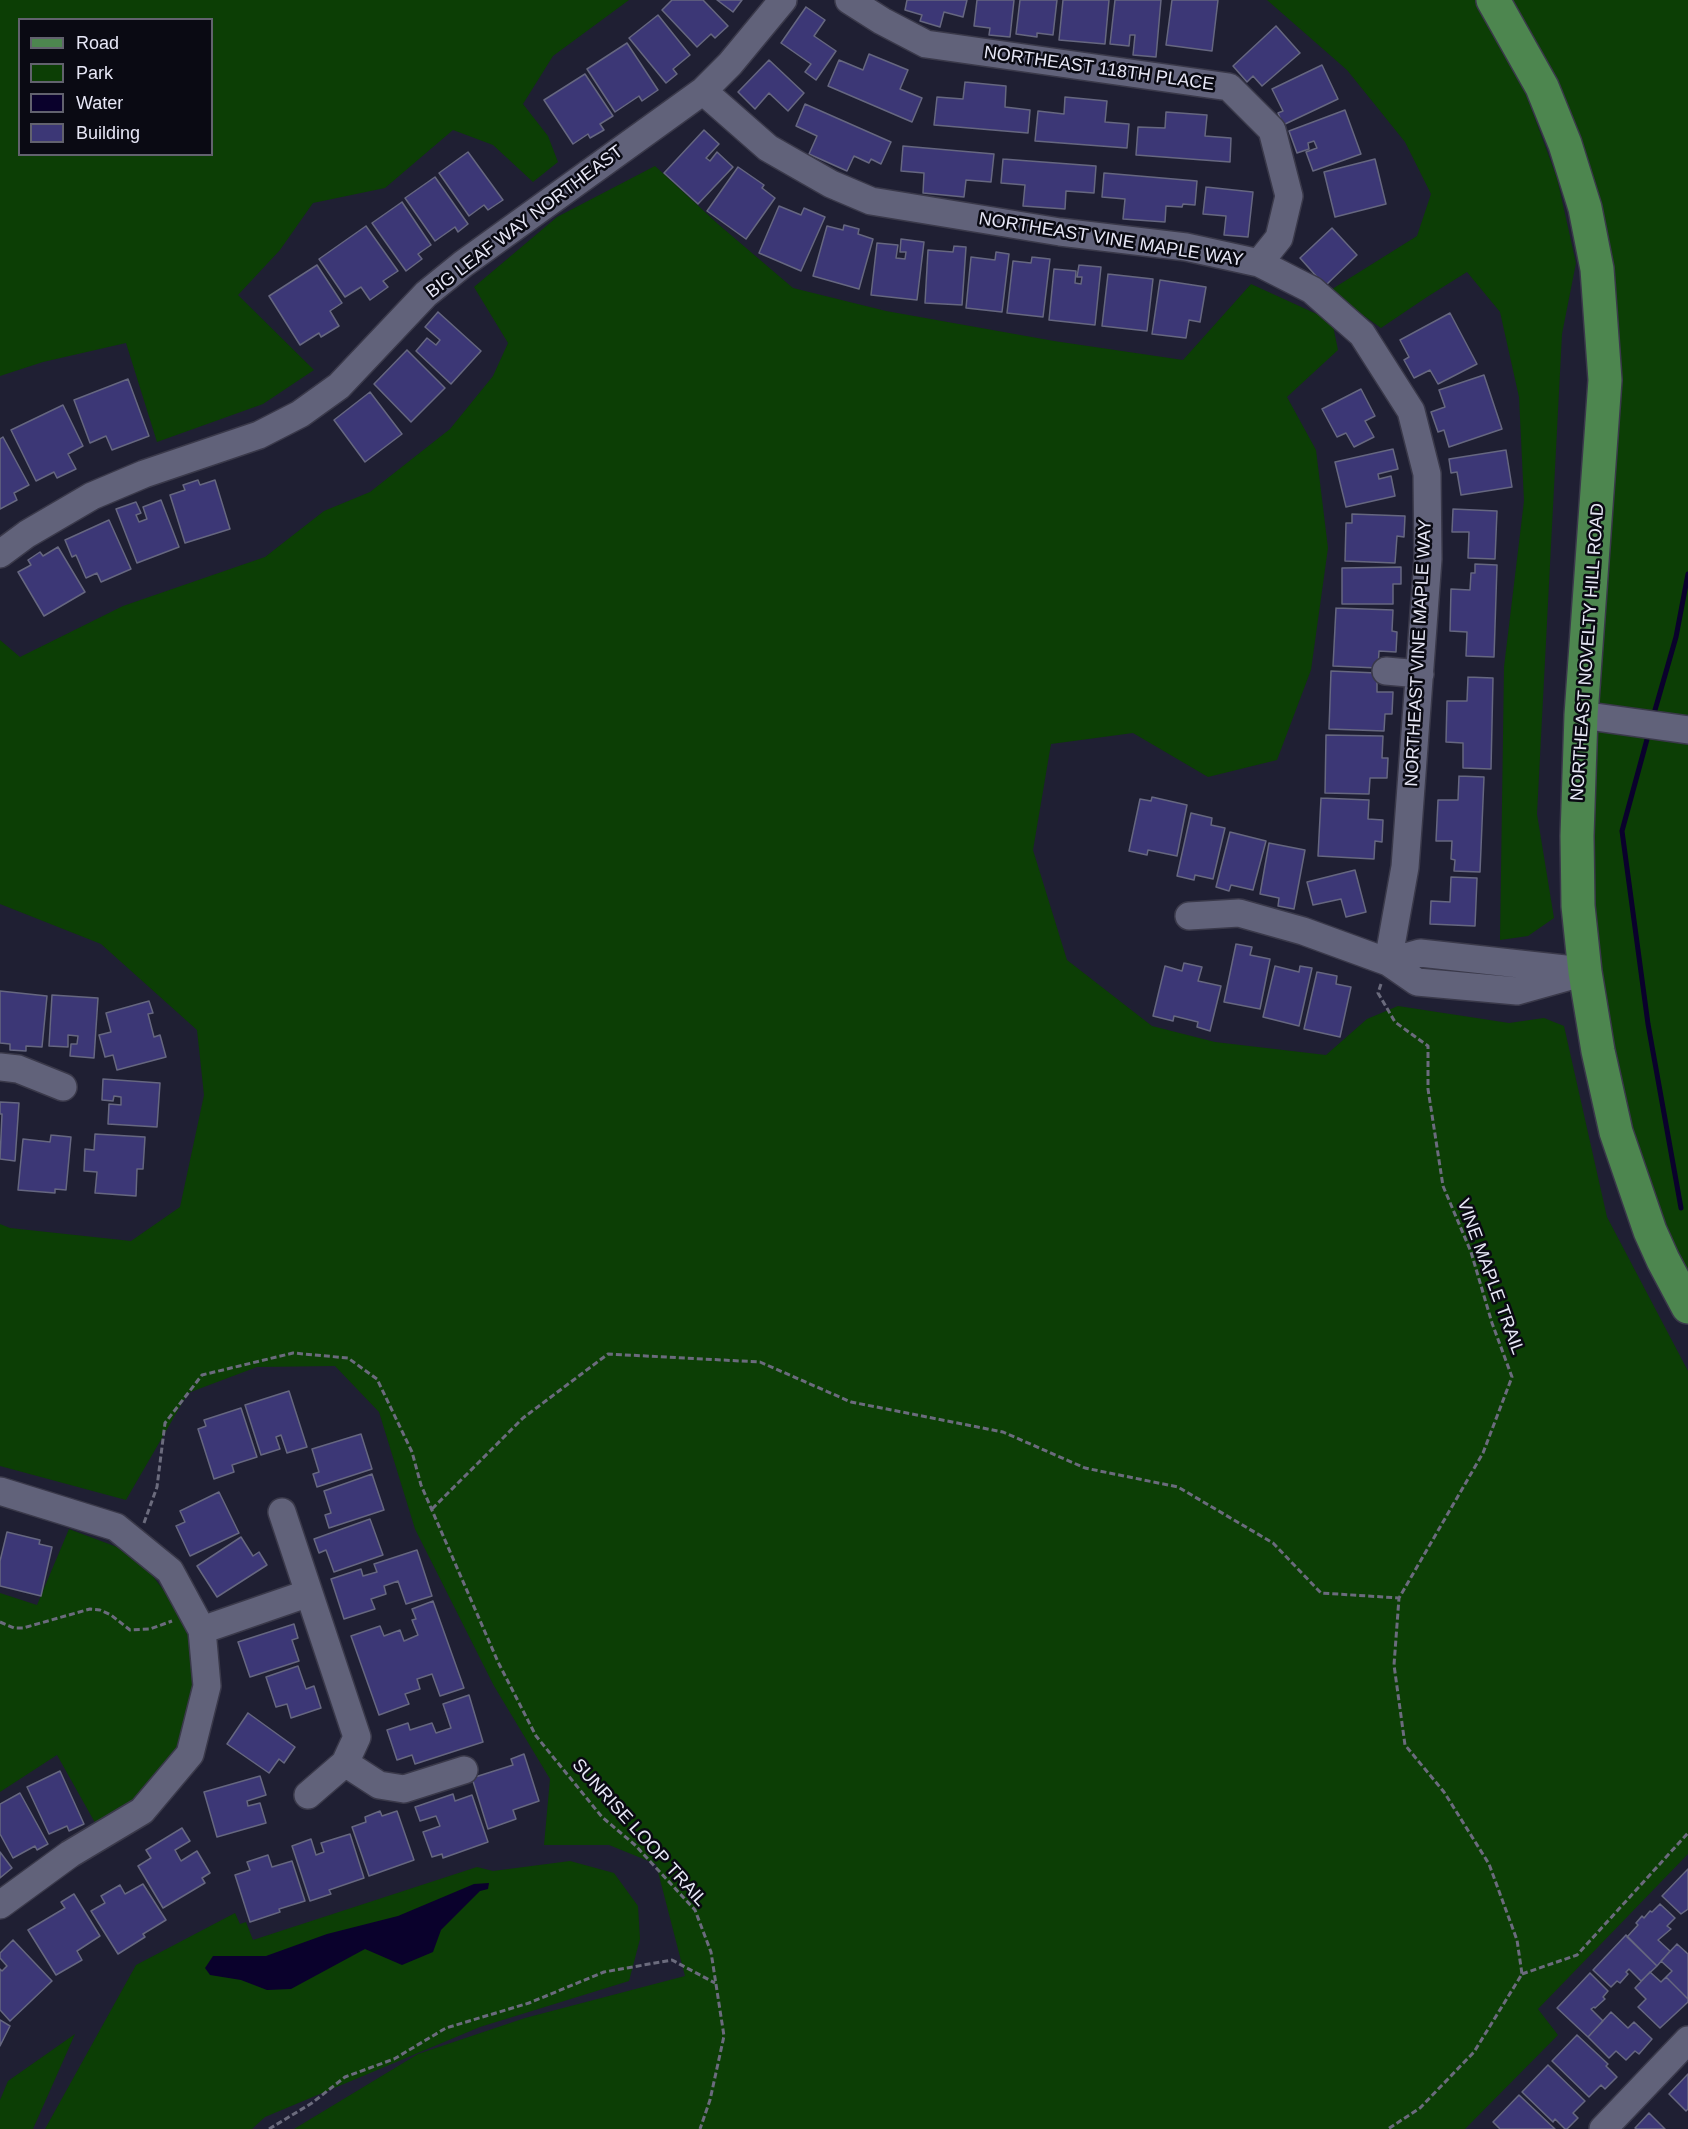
<!DOCTYPE html>
<html>
<head>
<meta charset="utf-8">
<style>
	body { margin:0 }
	#map { position:relative; width:1688px; height:2129px; overflow:hidden; background:#1f1f33; font-family:Arial,sans-serif }
	canvas { display:block }
	.legend { position:absolute; left:18px; top:18px; width:195px; height:138px; box-sizing:border-box; background:#0a0a13; border:2px solid #62626e; margin:0; padding:8px 10px; list-style:none; font-size:18px; color:#e7e7f6 }
	.legend li { display:flex; align-items:center; gap:12px; height:30px }
	.legend b { width:30px; border:2px solid #62626e }
</style>
</head>
<body>
<div id="map">
<canvas width="1688" height="2129"></canvas>
<ul class="legend">
<li><b style="height:8px;background:#4d864f"></b>Road</li>
<li><b style="height:16px;background:#0c3e05"></b>Park</li>
<li><b style="height:16px;background:#0a012c"></b>Water</li>
<li><b style="height:16px;background:#3c3776"></b>Building</li>
</ul>
</div>
<script>
const c = document.querySelector('canvas').getContext('2d');
c.lineJoin = 'round';
function fill(path, color) { c.fillStyle = color; c.fill(path, 'evenodd'); }
const poly = rows => new Path2D(rows.map(r => 'M' + r).join(''));
function stroke(path, color, width, dash) { c.strokeStyle = color; c.lineWidth = width; c.lineCap = dash ? 'butt' : 'round'; c.setLineDash(dash || []); c.stroke(path); }
function label(font, color, halo, rows, align = 'center') {
  c.font = font + ' Arial,sans-serif'; c.lineWidth = 5; c.setLineDash([]); c.textBaseline = 'middle'; c.strokeStyle = halo; c.fillStyle = color; for (const [text, x, y, turn = 0] of rows) {
    c.save(); c.translate(x, y); c.rotate((+turn || 0) * Math.PI / 180); c.textAlign = isNaN(turn) ? turn : align; if (halo) c.strokeText(text, 0, 0); c.fillText(text, 0, 0); c.restore();
  }
}
const green = poly([
	[0,0,629,0,553,56,523,104,548,136,558,162,533,182,493,145,453,130,385,188,313,203,280,250,238,295,314,370,263,404,157,442,126,343,43,362,0,376],
	[20,20,212,20,212,154,20,154],
	[1267,0,1487,0,1503,32,1557,178,1576,263,1562,334,1537,814,1554,918,1528,936,1500,940,1504,667,1524,501,1519,397,1500,312,1467,272,1427,297,1381,328,1329,291,1417,236,1431,194,1405,142,1347,70],
	[1493,0,1688,0,1688,1276,1667,1243,1585,972,1597,268],
	[655,166,718,224,793,288,886,311,1054,341,1183,360,1251,284,1332,321,1338,350,1287,397,1316,450,1328,548,1311,670,1277,760,1208,777,1133,733,1051,744,1033,850,1067,960,1152,1026,1215,1042,1326,1055,1367,1019,1398,1006,1509,1023,1544,1018,1564,1026,1607,1217,1688,1371,1688,1854,1538,2009,1558,2035,1465,2129,294,2129,418,2054,525,2018,685,1976,656,1864,609,1845,544,1845,550,1779,494,1686,415,1529,379,1412,335,1366,257,1367,188,1393,126,1500,0,1466,0,1224,10,1228,131,1241,180,1207,204,1095,197,1030,101,944,0,904,0,640,20,657,123,606,265,557,324,511,370,492,450,429,493,376,508,343,474,287,557,217],
	[69,1529,117,1547,152,1575,171,1600,190,1639,196,1696,187,1736,157,1786,98,1828,57,1755,0,1792,0,1593,37,1605],
	[570,1861,614,1873,638,1906,640,1939,629,1981,480,2027,265,2117,252,2129,45,2129,136,1965,235,1913,240,1924,246,1922,253,1940,477,1867,493,1871],
	[75,2034,33,2129,0,2129,0,2100,8,2081]
]);
const water = poly([
	[489,1883,488,1889,480,1891,441,1930,433,1952,402,1965,365,1949,291,1989,267,1990,241,1980,210,1975,205,1968,213,1956,266,1956,327,1934,398,1916,474,1884]
]);
const stream = poly([
	[1653,717,1676,637,1688,574],
	[1649,732,1622,831,1648,1024,1681,1208]
]);
const building = poly([
	[672,0,703,0,728,26,715,38,711,34,697,47,662,10,672,0],
	[717,0,742,0,733,12,717,0],
	[907,0,967,0,963,17,944,12,940,27,920,21,922,15,905,10,907,0],
	[977,0,1014,0,1010,37,989,35,990,28,974,26,977,0],
	[1020,0,1057,0,1053,35,1037,33,1037,37,1016,34,1020,0],
	[1063,0,1109,0,1105,44,1059,40,1063,0],
	[1115,0,1161,0,1156,57,1133,55,1135,35,1130,35,1129,46,1110,44,1115,0],
	[1172,0,1218,0,1212,51,1166,45,1172,0],
	[806,7,825,20,814,36,836,51,816,80,805,72,811,64,781,43,806,7],
	[658,15,690,55,673,69,677,74,666,83,629,38,658,15],
	[1276,26,1300,53,1262,86,1253,76,1247,82,1233,66,1276,26],
	[627,43,658,90,642,101,639,96,615,112,587,69,627,43],
	[869,54,908,70,900,89,922,98,912,122,828,86,839,60,863,70,869,54],
	[769,60,804,93,788,111,769,93,755,109,738,92,769,60],
	[1322,65,1338,99,1283,125,1278,113,1283,111,1272,89,1322,65],
	[585,74,613,116,600,124,604,130,590,138,588,134,573,144,544,100,585,74],
	[965,82,1006,86,1005,107,1030,110,1028,133,934,125,937,97,963,99,965,82],
	[1065,97,1107,101,1105,122,1129,124,1127,148,1035,141,1038,111,1064,114,1065,97],
	[805,104,891,142,881,164,871,159,869,163,854,156,847,171,809,154,817,136,796,126,805,104],
	[1345,110,1361,154,1313,171,1306,152,1317,148,1314,141,1308,143,1309,149,1297,153,1289,131,1345,110],
	[1166,112,1207,115,1205,136,1231,138,1230,162,1136,155,1138,127,1165,128,1166,112],
	[704,130,719,144,706,158,710,161,717,152,733,167,698,204,664,173,704,130],
	[903,146,994,154,991,182,966,180,964,197,923,193,924,173,901,171,903,146],
	[468,152,503,200,488,210,484,205,469,216,439,173,468,152],
	[1003,159,1096,166,1094,193,1066,191,1065,209,1023,206,1025,185,1001,183,1003,159],
	[1375,159,1386,204,1335,217,1324,172,1375,159],
	[738,167,764,185,762,188,775,198,746,239,707,211,738,167],
	[1104,173,1197,181,1195,205,1183,204,1182,207,1166,206,1165,222,1123,219,1125,199,1102,197,1104,173],
	[435,177,468,224,458,232,455,227,435,241,405,198,435,177],
	[1206,187,1253,192,1248,237,1224,235,1226,216,1203,214,1206,187],
	[402,202,431,245,418,254,422,259,406,271,372,223,402,202],
	[779,206,801,215,804,208,825,217,801,271,759,253,779,206],
	[844,225,859,229,858,234,873,239,859,289,813,276,827,226,843,230,844,225],
	[366,226,398,271,383,281,388,287,370,300,361,287,345,297,319,259,366,226],
	[1332,228,1357,255,1325,286,1300,258,1332,228],
	[901,239,924,242,917,300,871,295,877,243,898,245,896,258,905,259,906,252,900,252,901,239],
	[954,246,966,247,962,305,925,303,928,250,953,252,954,246],
	[996,252,1009,254,1002,312,966,308,971,257,995,260,996,252],
	[1032,257,1050,259,1043,317,1007,313,1013,261,1031,263,1032,257],
	[317,265,342,303,330,311,339,326,321,337,319,333,300,345,269,296,317,265],
	[1079,265,1101,267,1095,325,1049,320,1054,269,1076,271,1075,283,1081,284,1082,277,1077,277,1079,265],
	[1108,274,1153,279,1147,331,1102,326,1108,274],
	[1160,280,1206,287,1200,322,1189,320,1186,338,1152,334,1160,280],
	[438,312,481,351,451,384,416,351,427,338,436,345,440,340,425,327,438,312],
	[1450,313,1477,364,1438,384,1430,370,1414,378,1404,360,1409,357,1400,340,1450,313],
	[407,350,445,388,411,422,374,384,407,350],
	[1484,375,1502,429,1449,447,1444,430,1438,432,1431,412,1445,407,1439,390,1484,375],
	[128,379,149,436,112,450,106,436,90,443,74,400,128,379],
	[1361,389,1375,416,1365,421,1374,437,1354,447,1346,433,1337,437,1322,409,1361,389],
	[370,392,402,434,365,462,334,420,370,392],
	[63,405,83,446,68,454,76,469,57,478,54,472,36,481,11,430,63,405],
	[3,437,29,485,14,493,17,500,0,509,0,439,3,437],
	[1393,449,1398,469,1378,474,1379,479,1391,476,1395,496,1346,507,1335,462,1393,449],
	[1506,450,1512,487,1461,495,1457,472,1451,473,1449,459,1506,450],
	[198,480,200,485,215,480,230,529,185,543,170,495,185,490,183,485,198,480],
	[161,500,179,547,137,563,116,509,136,502,141,513,136,515,139,522,147,519,143,507,161,500],
	[1453,509,1497,511,1495,559,1468,558,1469,532,1452,532,1453,509],
	[1352,514,1405,516,1404,537,1397,536,1395,563,1345,561,1346,523,1352,523,1352,514],
	[109,520,131,569,101,582,97,573,86,578,76,555,72,557,65,540,109,520],
	[58,547,85,592,44,616,18,572,31,565,28,560,40,552,43,556,58,547],
	[1475,564,1497,565,1494,657,1466,656,1467,632,1450,631,1451,589,1470,590,1471,573,1475,573,1475,564],
	[1401,567,1401,584,1393,584,1393,604,1342,604,1342,568,1401,567],
	[1336,608,1393,610,1392,631,1397,632,1396,652,1379,651,1378,668,1333,666,1336,608],
	[1331,671,1377,673,1377,692,1393,692,1392,714,1385,714,1384,731,1329,729,1331,671],
	[1468,677,1493,678,1491,769,1463,768,1463,743,1446,742,1447,701,1467,701,1468,677],
	[1326,735,1383,736,1382,758,1388,758,1387,778,1370,778,1369,794,1325,793,1326,735],
	[1459,776,1484,777,1480,872,1454,871,1455,860,1451,859,1452,841,1436,841,1438,800,1458,800,1459,776],
	[1152,797,1187,805,1177,856,1148,850,1147,855,1129,851,1140,799,1151,801,1152,797],
	[1321,798,1369,800,1368,819,1383,820,1382,842,1375,841,1374,859,1318,856,1321,798],
	[1191,813,1212,818,1211,825,1225,828,1213,879,1195,875,1194,880,1177,876,1191,813],
	[1230,832,1266,841,1253,890,1231,885,1229,891,1216,887,1230,832],
	[1269,843,1305,850,1294,909,1278,906,1279,898,1260,894,1269,843],
	[1355,870,1366,912,1346,917,1341,899,1313,905,1307,882,1355,870],
	[1451,877,1477,878,1475,926,1430,924,1431,901,1450,902,1451,877],
	[1236,944,1252,947,1250,955,1270,959,1260,1009,1224,1002,1236,944],
	[1184,963,1202,967,1198,981,1221,986,1210,1031,1197,1027,1198,1022,1174,1016,1173,1021,1153,1016,1165,966,1182,971,1184,963],
	[1275,966,1299,972,1300,966,1312,968,1299,1026,1263,1017,1275,966],
	[1317,972,1337,976,1336,984,1351,987,1340,1037,1304,1029,1317,972],
	[0,991,47,996,42,1047,26,1046,26,1051,10,1050,10,1044,0,1043,0,991],
	[52,995,98,998,94,1058,70,1056,71,1044,77,1044,78,1036,68,1035,68,1047,49,1046,52,995],
	[149,1001,153,1013,148,1014,154,1037,160,1035,166,1057,117,1070,113,1055,105,1057,99,1035,111,1032,106,1013,149,1001],
	[103,1079,160,1083,157,1127,108,1124,109,1104,121,1105,121,1097,114,1096,113,1101,102,1100,103,1079],
	[0,1102,19,1103,15,1161,0,1159,2,1114,0,1114,0,1102],
	[95,1134,145,1137,143,1169,137,1169,136,1196,95,1193,97,1172,84,1171,85,1149,94,1150,95,1134],
	[51,1135,71,1137,66,1190,55,1189,55,1193,18,1190,23,1139,50,1142,51,1135],
	[289,1391,307,1447,287,1453,281,1435,276,1437,280,1449,261,1455,245,1405,289,1391],
	[241,1408,257,1457,232,1465,234,1472,214,1479,198,1429,206,1426,204,1420,241,1408],
	[361,1434,372,1469,317,1487,313,1474,319,1472,312,1449,361,1434],
	[372,1474,384,1510,329,1528,325,1515,331,1513,324,1491,372,1474],
	[219,1492,239,1533,190,1556,176,1526,185,1522,180,1511,219,1492],
	[370,1519,383,1555,334,1572,326,1550,319,1553,314,1539,370,1519],
	[7,1532,40,1540,39,1544,52,1547,41,1596,0,1586,0,1561,7,1532],
	[241,1537,253,1556,259,1552,267,1565,217,1597,197,1566,241,1537],
	[417,1550,432,1596,406,1604,398,1581,384,1586,386,1594,371,1599,375,1609,344,1619,331,1579,361,1569,363,1576,377,1572,374,1564,417,1550],
	[433,1601,464,1688,440,1696,432,1674,417,1679,420,1689,405,1694,409,1704,379,1715,351,1636,380,1626,384,1636,400,1630,404,1641,418,1635,412,1620,416,1619,412,1609,433,1601],
	[294,1624,298,1638,292,1640,299,1661,250,1677,238,1642,294,1624],
	[298,1666,306,1689,314,1686,321,1708,291,1718,287,1704,276,1707,266,1677,298,1666],
	[469,1695,483,1742,415,1764,412,1755,397,1760,387,1730,408,1723,410,1730,432,1723,436,1733,451,1728,443,1704,469,1695],
	[248,1713,295,1747,284,1763,279,1759,269,1773,227,1744,248,1713],
	[524,1754,539,1801,513,1810,516,1819,488,1829,472,1778,513,1765,511,1759,524,1754],
	[60,1771,84,1824,69,1831,67,1826,49,1834,27,1787,60,1771],
	[260,1776,266,1795,247,1801,248,1806,260,1803,266,1823,217,1837,204,1792,260,1776],
	[20,1793,48,1844,37,1850,35,1846,13,1858,0,1834,0,1804,20,1793],
	[453,1794,455,1801,472,1795,488,1842,443,1858,442,1854,432,1857,423,1832,440,1826,436,1816,420,1821,415,1807,453,1794],
	[380,1811,382,1816,397,1811,414,1860,369,1876,352,1827,366,1822,365,1817,380,1811],
	[182,1828,190,1841,175,1850,181,1861,197,1851,210,1873,202,1878,205,1883,163,1908,138,1866,151,1858,146,1850,182,1828],
	[350,1834,364,1878,329,1890,331,1894,310,1901,292,1846,311,1839,316,1855,324,1852,321,1843,350,1834],
	[0,1852,12,1868,0,1878,0,1852],
	[268,1855,272,1867,292,1861,305,1901,279,1909,280,1912,250,1922,235,1875,250,1870,247,1862,268,1855],
	[1688,1869,1688,1909,1681,1914,1662,1896,1688,1869],
	[143,1884,166,1920,143,1934,145,1937,118,1954,91,1911,105,1903,101,1896,120,1885,125,1894,143,1884],
	[74,1894,100,1936,77,1951,82,1960,56,1975,28,1930,65,1908,61,1902,74,1894],
	[1660,1904,1675,1918,1667,1926,1671,1929,1658,1940,1670,1951,1657,1966,1627,1937,1638,1925,1636,1923,1642,1916,1644,1918,1650,1911,1652,1912,1660,1904],
	[1626,1935,1657,1966,1641,1981,1629,1969,1626,1972,1628,1974,1620,1983,1617,1981,1611,1987,1593,1970,1626,1935],
	[13,1940,52,1981,10,2021,0,2010,0,1969,2,1971,7,1966,0,1958,0,1953,13,1940],
	[1677,1944,1688,1954,1688,1999,1666,1977,1672,1971,1661,1961,1677,1944],
	[1650,1972,1661,1982,1666,1977,1688,1999,1688,2002,1660,2028,1638,2007,1646,1999,1635,1988,1650,1972],
	[1590,1973,1608,1991,1603,1997,1605,1999,1595,2008,1594,2007,1591,2009,1603,2021,1588,2037,1557,2008,1590,1973],
	[1611,2012,1628,2028,1634,2022,1652,2039,1639,2054,1635,2051,1626,2060,1616,2051,1609,2058,1588,2037,1611,2012],
	[0,2020,10,2026,0,2046,0,2020],
	[1577,2035,1608,2064,1606,2066,1617,2077,1605,2089,1601,2085,1589,2097,1552,2061,1577,2035],
	[1548,2065,1585,2101,1573,2113,1578,2118,1567,2129,1565,2129,1555,2119,1553,2122,1522,2092,1548,2065],
	[1688,2074,1688,2109,1686,2111,1669,2094,1688,2074],
	[1519,2095,1555,2129,1500,2129,1493,2122,1519,2095],
	[1649,2113,1665,2129,1637,2129,1635,2128,1649,2113]
]);
const path = poly([
	[1381,984,1378,993,1395,1022,1428,1046,1428,1089,1443,1186,1471,1252,1492,1323,1512,1377,1483,1453,1399,1598,1394,1665,1405,1745,1444,1792,1489,1864,1517,1940,1522,1974,1474,2052,1420,2108,1388,2129],
	[432,1509,523,1418,608,1354,760,1362,851,1402,1003,1432,1085,1468,1178,1487,1273,1543,1321,1593,1399,1598],
	[144,1523,157,1487,165,1423,202,1375,293,1353,348,1358,377,1379,412,1452,421,1485,498,1662,536,1736,602,1817,635,1845,695,1910,711,1952,724,2036,710,2100,700,2129],
	[0,1622,14,1628,23,1628,90,1609,100,1610,111,1615,130,1630,150,1629,172,1621],
	[1522,1974,1577,1955,1688,1833],
	[269,2129,312,2103,345,2077,394,2059,446,2028,529,2003,604,1972,672,1960,715,1983]
]);
const minor = poly([
	[849,0,882,21,926,44,1229,87,1272,130,1289,196,1279,238,1259,263],
	[703,91,768,148,831,184,871,201,1060,232,1186,247,1259,263,1312,290,1362,334,1411,411,1427,474,1428,559,1405,867,1388,962],
	[0,554,27,534,92,496,144,474,259,435,300,414,339,386,426,294,463,264,703,91,730,64,783,0],
	[1386,671,1420,674],
	[1581,715,1688,730],
	[1189,916,1239,913,1303,931,1388,962,1417,982,1517,991,1585,972],
	[1388,962,1420,953,1574,970],
	[0,1067,18,1069,63,1087],
	[0,1491,116,1527,170,1571,202,1630,207,1686,190,1754,142,1811,70,1854,0,1905],
	[282,1512,357,1737,345,1763,308,1795],
	[202,1630,309,1593],
	[345,1763,379,1785,404,1789,464,1770],
	[1603,2129,1688,2040]
]);
const major = poly([
	[1493,0,1542,87,1565,144,1585,208,1597,269,1605,380,1581,715,1577,836,1578,906,1585,972,1598,1051,1616,1132,1650,1231,1663,1260,1688,1307]
]);
const streetNames = [
	["NORTHEAST 118TH PLACE",1099,69,8],
	["BIG LEAF WAY NORTHEAST",525,222,-37],
	["NORTHEAST VINE MAPLE WAY",1111,240,9],
	["NORTHEAST NOVELTY HILL ROAD",1588,652,-86],
	["NORTHEAST VINE MAPLE WAY",1419,653,-87],
	["VINE MAPLE TRAIL",1490,1277,70],
	["SUNRISE LOOP TRAIL",639,1833,48]
];
fill(green, '#0c3e05');
fill(water, '#0a012c');
stroke(stream, '#0a012c', 5);
fill(building, '#3c3776');
stroke(building, '#666780', 1.5);
stroke(minor, '#3a394a', 30);
stroke(major, '#3a394a', 36);
stroke(path, '#6b6b7d', 3, [6, 3]);
stroke(minor, '#61627a', 27);
stroke(major, '#4d864f', 33);
label('18px', '#e7e7f6', '#0a0a13', streetNames);
</script>
</body>
</html>
